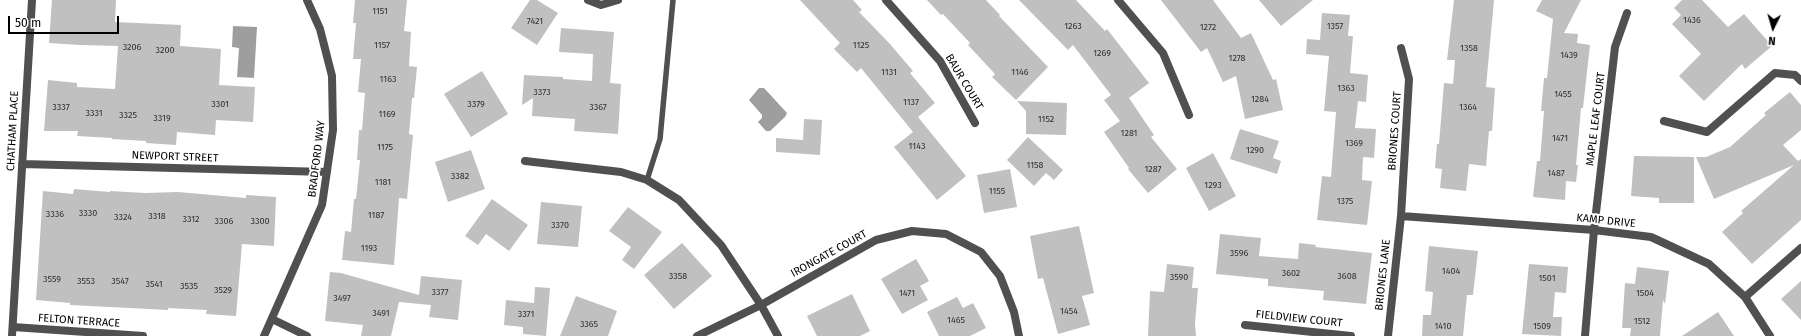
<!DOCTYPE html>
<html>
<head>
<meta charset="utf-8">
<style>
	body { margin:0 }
	#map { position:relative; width:1801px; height:336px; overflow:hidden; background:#fff; font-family:"Fira Sans",sans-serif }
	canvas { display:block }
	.north { position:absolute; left:1753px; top:8px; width:40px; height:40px; -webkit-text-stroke:3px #fff; paint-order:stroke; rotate:185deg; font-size:11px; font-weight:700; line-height:16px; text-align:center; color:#000 }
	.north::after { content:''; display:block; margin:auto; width:14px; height:18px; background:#000; clip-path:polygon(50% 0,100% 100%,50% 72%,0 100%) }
	.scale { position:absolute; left:8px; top:16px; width:111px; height:18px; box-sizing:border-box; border:2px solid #000; border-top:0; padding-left:5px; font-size:12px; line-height:14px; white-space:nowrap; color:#000; -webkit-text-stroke:3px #fff; paint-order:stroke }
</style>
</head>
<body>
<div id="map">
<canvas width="1801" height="336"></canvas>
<div class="north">N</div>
<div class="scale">50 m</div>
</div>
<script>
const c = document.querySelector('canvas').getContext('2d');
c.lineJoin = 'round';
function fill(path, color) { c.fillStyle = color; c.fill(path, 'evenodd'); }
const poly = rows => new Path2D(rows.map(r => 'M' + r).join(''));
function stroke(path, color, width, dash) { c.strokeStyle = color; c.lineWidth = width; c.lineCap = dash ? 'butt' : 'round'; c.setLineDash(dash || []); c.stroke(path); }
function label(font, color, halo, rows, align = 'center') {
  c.font = font + ' "Fira Sans",sans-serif'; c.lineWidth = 4; c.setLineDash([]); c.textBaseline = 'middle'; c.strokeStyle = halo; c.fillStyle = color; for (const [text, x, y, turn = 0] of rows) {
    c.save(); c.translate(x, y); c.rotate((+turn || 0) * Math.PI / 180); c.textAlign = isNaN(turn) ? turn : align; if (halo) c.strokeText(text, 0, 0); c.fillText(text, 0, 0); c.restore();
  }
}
const water = poly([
	[233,26,257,27,254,78,237,77,239,48,232,47],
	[759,88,764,88,787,113,785,117,770,131,766,131,758,122,762,118,762,115,749,100]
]);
const building = poly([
	[52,0,116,0,115,22,181,25,180,46,221,49,219,85,255,87,253,122,216,120,215,135,177,132,176,145,146,143,146,141,112,139,112,138,77,136,78,131,44,131,48,80,77,83,77,87,115,89,118,46,80,45,49,43],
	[355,0,407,0,404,31,411,32,409,66,417,67,414,98,412,98,409,134,413,135,407,199,399,198,394,265,342,260,345,231,351,232,354,199,356,199,360,160,357,160,359,130,362,130,365,93,358,92,361,59,353,59,356,23,353,23],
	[530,0,537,0,558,13,537,45,511,28],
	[800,0,853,0,862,10,859,12,890,44,913,71,910,73,935,103,918,117,966,176,937,200,894,147,913,132,861,68,857,72,834,49,840,43],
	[927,0,986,0,1000,15,999,16,1048,67,1016,100,992,77,995,74,968,45,970,43,943,14,941,15],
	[1019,0,1076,0,1105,31,1107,29,1149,83,1129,98,1154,135,1151,137,1177,169,1148,193,1128,169,1129,168,1104,132,1120,121,1104,100,1111,95,1073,45,1068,50],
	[1161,0,1213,0,1241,38,1251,33,1273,80,1276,79,1283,110,1245,119,1236,76,1223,82,1207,48,1201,52],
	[1259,0,1313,0,1281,26],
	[1454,0,1494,0,1486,87,1495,88,1492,131,1489,131,1486,166,1469,164,1466,191,1440,188,1442,169,1435,168,1437,144,1439,144,1444,83,1453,84,1455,60,1447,60],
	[1542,0,1581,0,1564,33,1578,34,1577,43,1590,45,1583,108,1581,108,1576,165,1578,165,1576,182,1566,181,1565,200,1533,197,1537,161,1540,161,1544,111,1541,111,1544,78,1547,78,1553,19,1536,11],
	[1682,0,1702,0,1728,27,1744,14,1772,46,1745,69,1742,64,1704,101,1679,76,1701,54,1672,24,1681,15,1674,8],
	[1322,13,1350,15,1348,36,1353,36,1350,73,1368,75,1366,102,1358,101,1355,128,1376,129,1374,158,1363,157,1362,180,1372,181,1367,225,1317,220,1322,176,1331,177,1336,112,1324,111,1329,56,1306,54,1307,39,1320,40],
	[561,28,614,32,610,83,621,84,618,134,574,131,575,119,532,116,533,98,522,105,524,75,563,77,563,79,592,81,593,54,559,52],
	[482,71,508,114,471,137,444,94],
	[1790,92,1801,105,1801,130,1783,145,1798,161,1801,159,1801,220,1752,264,1722,232,1743,213,1741,211,1794,165,1714,199,1696,157,1706,157,1730,147,1766,115,1764,113],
	[1017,101,1067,103,1066,135,1026,134,1026,111],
	[804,119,822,120,820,155,776,152,776,138,803,140],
	[1240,129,1279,141,1273,158,1281,161,1277,174,1230,159],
	[1028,137,1063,170,1054,180,1046,173,1034,186,1007,160],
	[471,150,485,189,448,202,435,162],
	[1213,153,1236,196,1209,211,1186,168],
	[1634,156,1694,157,1694,203,1659,203,1659,198,1631,196],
	[1010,169,1017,207,984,213,977,175],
	[74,189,110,192,110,191,145,193,178,192,246,198,246,195,276,197,274,246,242,244,236,316,206,314,207,310,168,308,168,310,70,305,70,303,36,300,43,191,73,194],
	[492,199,528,225,509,251,486,234,478,245,465,236],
	[541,202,582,206,578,247,537,244],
	[628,207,662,232,634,269,622,260,631,247,609,231],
	[1079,226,1094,293,1082,296,1090,325,1058,334,1043,278,1038,279,1030,236],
	[1220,234,1261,238,1259,256,1298,259,1299,243,1316,245,1315,247,1372,253,1366,304,1323,300,1324,291,1268,286,1268,279,1216,274],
	[682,243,712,276,674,309,644,275],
	[1429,246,1478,251,1473,295,1467,295,1463,336,1422,336,1423,315,1431,315,1433,292,1425,291],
	[916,259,929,281,920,286,928,300,902,314,881,279],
	[1167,264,1194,267,1192,288,1198,288,1195,323,1196,336,1148,336,1150,291,1164,292],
	[1529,264,1568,267,1566,293,1555,292,1553,317,1562,317,1561,336,1522,334],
	[1637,267,1669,271,1665,304,1663,300,1660,336,1630,336,1631,328,1622,328,1625,283,1635,284],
	[330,272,341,273,419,295,421,276,462,280,458,320,429,317,431,305,399,302,391,336,361,336,363,325,325,321],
	[1801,281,1801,320,1781,299],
	[535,287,550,288,546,336,523,334,523,327,504,325,506,300,534,303],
	[852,294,870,331,860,336,817,336,807,316],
	[576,296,617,311,608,336,560,336],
	[957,297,963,308,973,303,986,328,970,336,939,336,927,312],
	[1718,312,1734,336,1682,336]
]);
const lane = poly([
	[647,180,660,139,673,0]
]);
const street = poly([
	[588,0,601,5,618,0],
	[886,0,940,61,975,123],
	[1118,0,1163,53,1189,115],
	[1664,121,1707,132,1775,73,1795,75,1801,81],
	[525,161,621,172,647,180,679,200,721,245,761,305,778,336],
	[22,164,327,172],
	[1401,216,1594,230,1651,237,1709,264,1745,297,1770,336],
	[1745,297,1801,248],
	[272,319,307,336],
	[1245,325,1351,336],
	[13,327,143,336],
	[12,336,32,0],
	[264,336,322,205,333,130,332,76,320,29,307,0],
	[697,336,761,305,876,240,912,231,946,234,981,252,1000,276,1014,312,1019,336],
	[1388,336,1401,216,1409,79,1401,48],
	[1585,336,1594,230,1615,47,1627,13]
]);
const numberNames = [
	["1151",380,11],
	["1436",1692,20],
	["7421",535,21],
	["1263",1073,26],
	["1357",1335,26],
	["1272",1208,27],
	["1157",382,45],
	["1125",861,45],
	["3206",132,47],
	["1358",1469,48],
	["3200",165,50],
	["1269",1102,53],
	["1439",1569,55],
	["1278",1237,58],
	["1131",889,72],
	["1146",1020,72],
	["1163",388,79],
	["1363",1346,88],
	["3373",542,92],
	["1455",1563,94],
	["1284",1260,99],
	["1137",911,102],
	["3301",220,104],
	["3379",476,104],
	["3337",61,107],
	["3367",598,107],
	["1364",1468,107],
	["3331",94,113],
	["1169",387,114],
	["3325",128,115],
	["3319",162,118],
	["1152",1046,119],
	["1281",1129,133],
	["1471",1560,138],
	["1369",1354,143],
	["1143",917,146],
	["1175",385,147],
	["1290",1255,150],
	["1158",1035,165],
	["1287",1153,169],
	["1487",1556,173],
	["3382",460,176],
	["1181",383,182],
	["1293",1213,185],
	["1155",997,191],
	["1375",1345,201],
	["3330",88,213],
	["3336",55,214],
	["1187",376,215],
	["3318",157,216],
	["3324",123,217],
	["3312",191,219],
	["3306",224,221],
	["3300",260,221],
	["3370",560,225],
	["1193",369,248],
	["3596",1239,253],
	["1404",1451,271],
	["3602",1291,273],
	["3358",678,276],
	["3608",1347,276],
	["3590",1179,277],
	["1501",1547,278],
	["3559",52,279],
	["3553",86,281],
	["3547",120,281],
	["3541",154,284],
	["3535",189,286],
	["3529",223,290],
	["3377",440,292],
	["1471",907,293],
	["1504",1645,293],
	["3497",342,298],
	["1454",1069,311],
	["3491",381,313],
	["3371",526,314],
	["1465",956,320],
	["1512",1642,321],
	["3365",589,324],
	["1410",1443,326],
	["1509",1542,326]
];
const streetNames = [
	["BAUR COURT",964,82,59],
	["MAPLE LEAF COURT",1596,119,-83],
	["CHATHAM PLACE",13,131,-87],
	["BRIONES COURT",1395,131,-86],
	["NEWPORT STREET",175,157,2],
	["BRADFORD WAY",317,159,-83],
	["KAMP DRIVE",1606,221,6],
	["IRONGATE COURT",829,254,-29],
	["BRIONES LANE",1383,275,-84],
	["FIELDVIEW COURT",1299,319,6],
	["FELTON TERRACE",79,321,4]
];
fill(water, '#9e9e9e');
fill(building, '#c0c0c0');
stroke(lane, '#505050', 5.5);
stroke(street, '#505050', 8);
label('9px', '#303030', null, numberNames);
label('11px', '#000', '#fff', streetNames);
</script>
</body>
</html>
